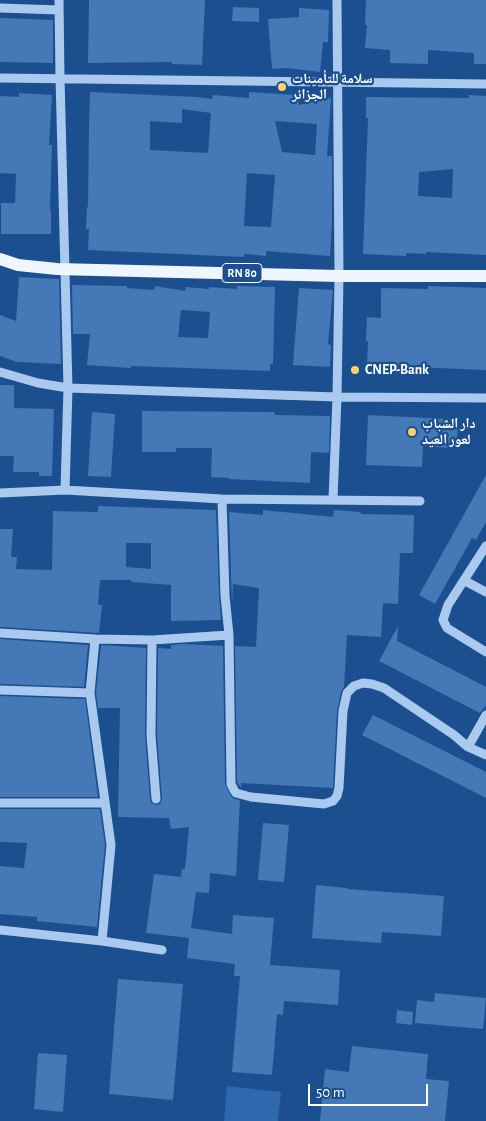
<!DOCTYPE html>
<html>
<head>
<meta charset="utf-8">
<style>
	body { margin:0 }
	#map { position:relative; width:486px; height:1121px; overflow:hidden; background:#1b4f8f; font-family:"Alegreya Sans",sans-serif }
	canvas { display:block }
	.scale { position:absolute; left:308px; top:1084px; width:120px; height:22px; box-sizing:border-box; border:2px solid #fff; border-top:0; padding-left:6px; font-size:15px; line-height:18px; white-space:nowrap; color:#fff; -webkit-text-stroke:4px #1b4f8f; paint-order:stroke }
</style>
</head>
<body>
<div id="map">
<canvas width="486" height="1121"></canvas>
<div class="scale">50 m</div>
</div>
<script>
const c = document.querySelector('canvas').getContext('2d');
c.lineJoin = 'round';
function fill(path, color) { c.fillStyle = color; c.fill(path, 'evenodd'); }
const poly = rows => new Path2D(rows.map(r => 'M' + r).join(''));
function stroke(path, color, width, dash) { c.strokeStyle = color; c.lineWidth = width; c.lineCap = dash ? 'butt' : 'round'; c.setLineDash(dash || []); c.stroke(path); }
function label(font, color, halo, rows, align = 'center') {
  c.font = font + ' "Alegreya Sans","Noto Naskh Arabic",sans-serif'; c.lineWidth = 4.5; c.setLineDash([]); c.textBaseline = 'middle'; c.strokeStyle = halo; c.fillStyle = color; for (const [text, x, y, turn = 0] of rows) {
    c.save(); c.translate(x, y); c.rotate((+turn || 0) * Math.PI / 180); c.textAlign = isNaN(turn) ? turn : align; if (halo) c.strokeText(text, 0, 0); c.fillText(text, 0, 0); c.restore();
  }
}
const green = poly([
	[227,1086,281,1092,278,1121,224,1121]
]);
const building = poly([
	[89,0,205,0,202,65,172,64,172,62,88,63],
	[366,0,486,0,486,64,474,64,474,53,428,50,428,64,390,63,390,50,365,48,367,25,365,25],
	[233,7,259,8,259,22,232,21],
	[299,8,329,10,328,42,323,42,320,72,287,68,272,69,268,19,299,17],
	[0,18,53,20,53,63,0,62],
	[90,92,197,97,212,99,213,95,249,98,249,92,297,95,299,105,331,98,327,156,332,156,332,223,330,256,266,251,266,256,244,254,244,257,88,250,89,229,86,229,87,207,88,207,89,125],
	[182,109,211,113,208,153,150,150,150,121,182,123],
	[275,121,317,124,315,155,282,152],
	[247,173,275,175,271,227,244,226],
	[19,93,52,95,49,145,52,145,50,210,51,210,51,234,1,234,1,203,15,203,16,174,0,173,0,96,19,97],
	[469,95,486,96,486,255,426,252,426,254,406,253,406,256,363,254,368,118,366,118,366,97,469,98],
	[453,169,452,198,418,196,419,172],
	[19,277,59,279,61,364,17,362,0,356,0,315,16,321],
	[72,285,127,286,127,288,154,290,155,286,185,291,186,287,209,289,209,287,237,289,237,286,275,287,273,364,270,364,270,371,131,366,131,368,87,365,90,334,73,334],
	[181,310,210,312,208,338,178,337],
	[428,286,486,288,486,370,367,365,368,341,366,341,367,317,381,318,381,288,428,289],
	[299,288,333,290,328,344,331,345,330,367,293,365],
	[0,385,14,385,14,408,54,409,52,476,39,476,39,472,13,472,14,456,0,456],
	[142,411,274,412,275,415,330,416,329,453,311,452,310,483,229,479,229,478,211,477,212,448,176,448,176,452,142,452],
	[92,412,115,414,111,477,88,476],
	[368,415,449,419,459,423,456,442,448,448,423,446,422,467,366,465],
	[486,475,486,522,476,540,472,538,435,604,419,595],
	[98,506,216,510,219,596,221,620,171,621,171,585,131,582,131,580,100,580,98,605,102,605,99,633,0,627,0,529,13,529,11,557,17,557,16,569,52,570,53,511,98,512],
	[126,543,151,543,151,569,126,567],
	[263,510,333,517,334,510,361,512,360,514,414,515,413,553,400,553,398,604,383,603,381,637,347,635,344,687,341,692,337,711,333,788,241,783,241,788,237,782,235,646,256,647,259,588,233,584,232,605,229,512,263,515],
	[398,626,397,641,486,687,486,705,480,713,379,661],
	[0,639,88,645,84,687,0,684],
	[182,644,223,646,225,784,231,796,234,799,240,800,236,876,210,873,209,893,196,892,191,928,232,934,233,915,274,918,270,965,340,970,338,1005,284,1001,283,1015,277,1014,272,1075,232,1072,240,976,234,976,235,964,187,958,189,938,146,933,154,874,181,877,182,869,185,869,189,827,171,829,169,818,118,817,120,708,98,708,96,693,101,645,146,648,145,735,150,799,151,803,156,805,160,804,162,799,157,735,158,648,171,649,171,645],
	[0,696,85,699,98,797,0,797],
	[373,715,486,772,486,798,362,735],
	[0,809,100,809,105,845,97,927,37,921,37,917,0,914,0,866,24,868,27,843,0,842],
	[263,823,289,825,284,882,258,880],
	[316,885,347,888,347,889,444,896,441,936,382,932,381,943,312,938],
	[118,979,183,984,173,1100,109,1094],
	[435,993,486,998,483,1029,415,1023,417,1000,434,1002],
	[397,1010,413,1012,412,1025,396,1023],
	[352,1046,428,1054,426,1079,449,1081,445,1121,320,1121,325,1069,349,1072],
	[38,1053,67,1055,63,1112,34,1109]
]);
const minor = poly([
	[0,8,59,10],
	[0,78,486,84],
	[0,372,38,383,68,388,337,397,486,398],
	[65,490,222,499,420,501],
	[0,493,65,490,68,388,60,78,59,0],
	[222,499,225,596,229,635,231,784,234,790,236,793,251,797,324,804,333,801,337,796,339,788,343,711,347,693,354,686,363,683,372,684,384,688,454,735,468,747,486,715],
	[333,500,337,397,339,276,337,0],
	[486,546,448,605,443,620,447,628,486,652],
	[465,581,486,592],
	[0,633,95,639,152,640,229,635],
	[95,639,90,693,111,845,102,941],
	[152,640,151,735,156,799],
	[0,690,90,693],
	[468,747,486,755],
	[0,803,105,803],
	[0,930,102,941,162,950]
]);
const major = poly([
	[0,259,18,265,57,269,339,276,486,276]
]);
const markers = [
	[282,87,5,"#ffd166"],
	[355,370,5,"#ffd166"],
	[412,432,5,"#ffd166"]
];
const shields = [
	[242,273,40]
];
const shieldNames = [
	["RN 80",242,273]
];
const poiNames = [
	["سلامة للتأمينات",292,79],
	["الجزائر",292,95],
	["CNEP-Bank",365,370],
	["دار الشباب",422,424],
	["لعور العيد",422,440]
];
fill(green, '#2e69ad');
fill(building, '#4478b7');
stroke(minor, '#a9c9ee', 9);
stroke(major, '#f0f6ff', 12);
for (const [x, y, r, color] of markers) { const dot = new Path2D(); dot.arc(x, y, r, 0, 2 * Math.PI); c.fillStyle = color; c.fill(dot); stroke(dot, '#1b4f8f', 2); }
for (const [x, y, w] of shields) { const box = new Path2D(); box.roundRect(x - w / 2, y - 9.5, w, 19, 4); c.fillStyle = '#1b4f8f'; c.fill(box); stroke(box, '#fff', 1); }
label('bold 12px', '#fff', null, shieldNames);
label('bold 14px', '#fff', '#1b4f8f', poiNames, 'left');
</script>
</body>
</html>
